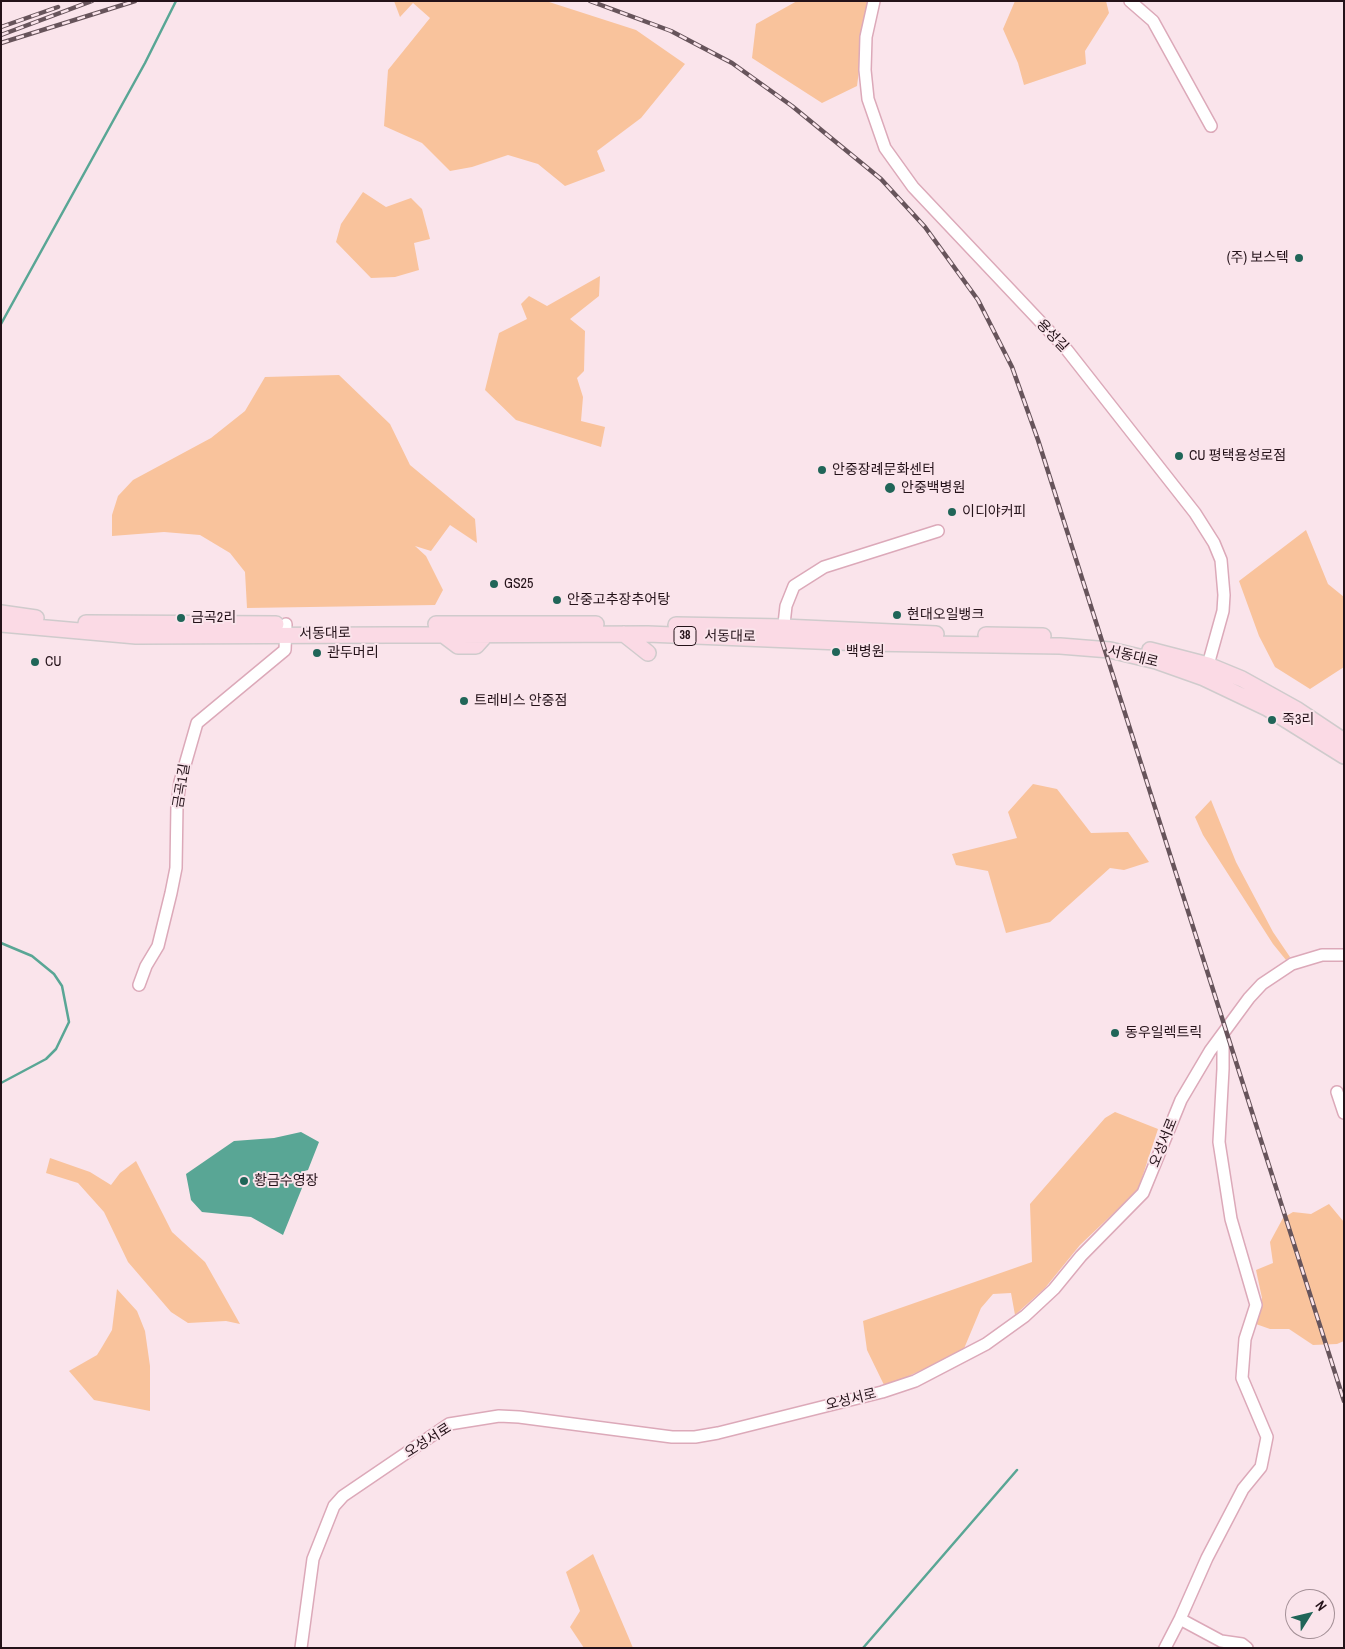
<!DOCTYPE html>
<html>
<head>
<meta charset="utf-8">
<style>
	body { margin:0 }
	#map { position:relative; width:1345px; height:1649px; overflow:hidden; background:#fae4eb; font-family:"Archivo Narrow",sans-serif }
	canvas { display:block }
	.frame { position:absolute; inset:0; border:2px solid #241219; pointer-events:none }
	.north { position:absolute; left:1285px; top:1589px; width:50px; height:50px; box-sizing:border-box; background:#fae4eb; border:1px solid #a49097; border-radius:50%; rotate:54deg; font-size:14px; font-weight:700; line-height:20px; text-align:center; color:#241219 }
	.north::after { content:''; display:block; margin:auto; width:18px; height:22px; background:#206558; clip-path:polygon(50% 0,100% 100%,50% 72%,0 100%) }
</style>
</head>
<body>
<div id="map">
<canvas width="1345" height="1649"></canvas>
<div class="frame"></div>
<div class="north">N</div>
</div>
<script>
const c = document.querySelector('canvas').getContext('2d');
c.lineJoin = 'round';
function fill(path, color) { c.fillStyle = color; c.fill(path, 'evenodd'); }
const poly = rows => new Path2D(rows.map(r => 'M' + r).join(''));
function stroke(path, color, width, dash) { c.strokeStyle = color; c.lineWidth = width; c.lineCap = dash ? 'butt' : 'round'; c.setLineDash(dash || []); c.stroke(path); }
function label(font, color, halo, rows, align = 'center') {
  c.font = font + ' "Archivo Narrow","Noto Sans KR",sans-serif'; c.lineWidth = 4; c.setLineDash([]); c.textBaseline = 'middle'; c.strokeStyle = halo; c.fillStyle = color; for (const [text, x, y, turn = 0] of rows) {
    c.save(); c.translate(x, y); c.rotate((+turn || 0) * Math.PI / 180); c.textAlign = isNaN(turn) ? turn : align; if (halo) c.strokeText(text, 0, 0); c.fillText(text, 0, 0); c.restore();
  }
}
const green = poly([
	[394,1,546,1,636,30,685,64,641,118,597,151,605,171,565,186,538,164,508,155,472,167,450,171,422,143,384,126,388,70,430,18,413,3,400,17],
	[797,1,868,1,857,86,822,103,752,58,756,24],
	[1015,1,1106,1,1109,13,1085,51,1086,64,1024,85,1018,63,1003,29],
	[363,192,386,207,411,198,422,209,430,239,414,243,419,270,395,277,371,278,336,242,341,224],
	[600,276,599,296,570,319,585,331,584,371,577,378,583,397,581,421,605,427,601,447,516,420,485,390,499,333,527,319,521,304,529,296,547,306],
	[339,375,390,424,410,465,475,519,477,543,450,525,431,551,415,546,426,556,443,590,435,605,247,608,245,572,230,553,200,535,164,532,112,536,112,515,118,496,133,480,211,438,245,411,265,377],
	[1306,530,1328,584,1344,597,1344,667,1310,689,1275,667,1259,636,1239,581],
	[1033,784,1057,789,1091,833,1128,832,1149,862,1124,870,1110,868,1050,922,1006,933,988,871,956,865,952,854,1017,838,1008,812],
	[1211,800,1236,862,1273,932,1290,957,1286,960,1273,944,1203,835,1195,817],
	[1115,1112,1158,1129,1138,1190,1080,1245,1045,1288,1015,1315,1011,1293,993,1294,981,1308,963,1351,885,1387,867,1350,863,1321,1032,1262,1030,1204,1105,1118],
	[50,1158,90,1172,111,1185,120,1173,136,1161,172,1232,205,1262,240,1324,226,1321,188,1323,171,1312,128,1262,104,1212,78,1183,46,1173],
	[1329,1204,1344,1222,1344,1341,1337,1344,1313,1345,1289,1329,1270,1329,1253,1323,1262,1298,1256,1270,1273,1263,1270,1242,1283,1218,1293,1212,1311,1214],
	[117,1289,137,1311,145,1331,150,1366,150,1411,94,1400,69,1371,97,1355,102,1347,112,1330],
	[593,1554,628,1636,633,1648,584,1648,570,1627,580,1611,566,1572]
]);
const water = poly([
	[301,1132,319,1142,308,1170,301,1172,302,1188,283,1235,251,1217,202,1212,191,1200,186,1174,234,1141,274,1138]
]);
const stream = poly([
	[1,324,145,63,176,1],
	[1,943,32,956,54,974,62,986,69,1022,56,1049,46,1059,1,1083],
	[863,1648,1017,1470]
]);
const minor = poly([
	[874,1,866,37,865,70,868,99,885,148,913,187,1067,350,1195,513,1214,543,1221,560,1224,595,1223,611,1206,672],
	[1130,1,1153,21,1211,126],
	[783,633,786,606,794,586,824,567,938,531],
	[139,985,146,966,158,946,171,893,176,868,177,805,180,782,197,723,285,650,286,624],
	[1337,1092,1344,1113],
	[1180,1619,1221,1641,1242,1644,1247,1648],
	[301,1648,313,1559,334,1506,343,1496,449,1424,499,1416,519,1417,672,1437,695,1437,718,1433,882,1392,915,1381,986,1344,1025,1316,1054,1289,1081,1256,1143,1193,1181,1100,1210,1051,1249,998,1262,984,1292,964,1322,955,1344,955],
	[1165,1648,1180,1619,1207,1558,1243,1489,1261,1467,1267,1437,1242,1378,1245,1339,1256,1305,1231,1219,1219,1142,1223,1069,1223,1034]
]);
const major = poly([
	[1,613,36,618],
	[86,623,276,624],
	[1,624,136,636,648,634,864,643,1060,646,1110,650,1156,661,1204,678,1267,708,1344,756],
	[436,624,596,624],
	[676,625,783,627,936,634],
	[442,634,458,646,476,646,485,636],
	[624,634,648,653],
	[986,635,1043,636],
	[1150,650,1208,665,1242,679,1296,709,1344,741]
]);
const rail = poly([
	[590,1,671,31,732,63,792,106,881,179,925,227,978,300,1012,367,1038,440,1344,1401],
	[1,27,58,7],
	[1,35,92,1],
	[1,43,135,1]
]);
const markers = [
	[1299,258,5,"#206558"],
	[1179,456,5,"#206558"],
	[822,470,5,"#206558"],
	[890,488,6,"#206558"],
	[952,512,5,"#206558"],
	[494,584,5,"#206558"],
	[557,600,5,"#206558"],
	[897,615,5,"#206558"],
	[181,618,5,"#206558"],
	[836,652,5,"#206558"],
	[317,653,5,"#206558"],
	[35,662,5,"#206558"],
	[464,701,5,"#206558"],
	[1272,720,5,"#206558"],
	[1115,1033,5,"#206558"],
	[244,1181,5,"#206558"]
];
const shields = [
	[685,636,22]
];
const shieldNames = [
	["38",685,636]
];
const poiNames = [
	["(주) 보스텍",1289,258,"right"],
	["CU 평택용성로점",1189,456],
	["안중장례문화센터",832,470],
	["안중백병원",901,488],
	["이디야커피",962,512],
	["GS25",504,584],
	["안중고추장추어탕",567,600],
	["현대오일뱅크",907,615],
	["금곡2리",191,618],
	["백병원",846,652],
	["관두머리",327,653],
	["CU",45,662],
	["트레비스 안중점",474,701],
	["죽3리",1282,720],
	["동우일렉트릭",1125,1033],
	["황금수영장",254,1181]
];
const streetNames = [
	["용성길",1052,336,46],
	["서동대로",325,634,-1],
	["서동대로",730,637,1],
	["서동대로",1133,657,14],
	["금곡1길",182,786,-81],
	["오성서로",1164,1143,-68],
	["오성서로",851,1400,-14],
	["오성서로",428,1441,-32]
];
fill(green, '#f9c39c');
fill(water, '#59a695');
stroke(stream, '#59a695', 2.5);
stroke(minor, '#dca9b9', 14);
stroke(major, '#cfcbcc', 18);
stroke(minor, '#fff', 11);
stroke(major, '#fbdae5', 15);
stroke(rail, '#67545b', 4.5);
stroke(rail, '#fae4eb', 2.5, [8]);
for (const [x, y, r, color] of markers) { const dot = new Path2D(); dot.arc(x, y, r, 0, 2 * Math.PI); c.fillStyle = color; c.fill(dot); stroke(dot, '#fae4eb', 2); }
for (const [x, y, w] of shields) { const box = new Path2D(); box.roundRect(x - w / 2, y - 9.5, w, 19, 4); c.fillStyle = '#fae4eb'; c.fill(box); stroke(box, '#241219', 1); }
label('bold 12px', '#241219', null, shieldNames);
label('14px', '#241219', '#fae4eb', poiNames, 'left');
label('14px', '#241219', '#fae4eb', streetNames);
</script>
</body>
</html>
